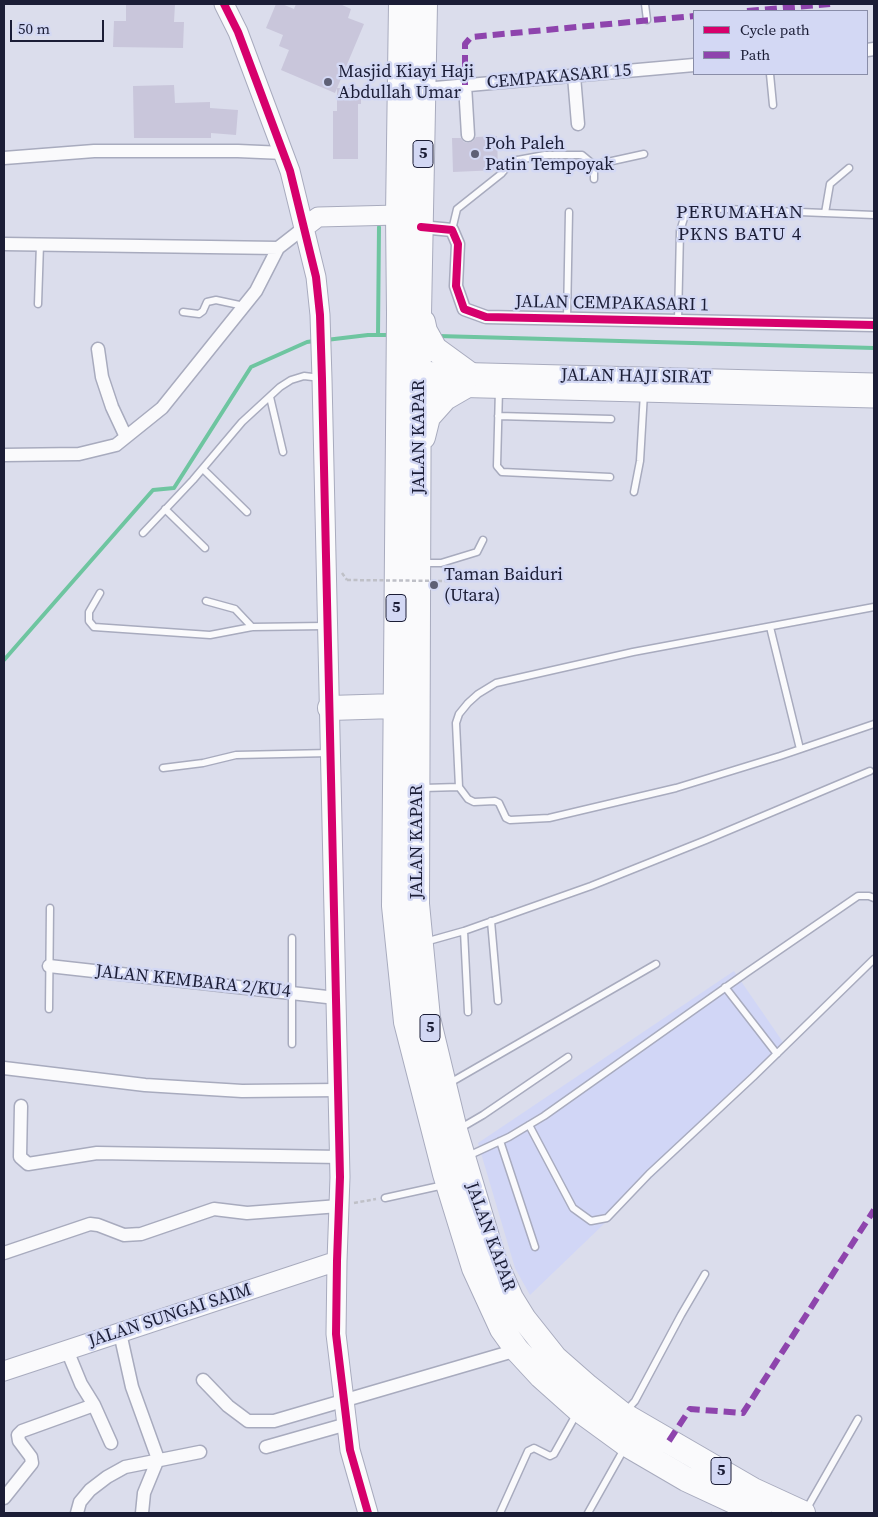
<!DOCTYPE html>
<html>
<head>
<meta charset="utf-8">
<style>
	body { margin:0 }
	#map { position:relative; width:878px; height:1517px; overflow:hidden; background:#dbddec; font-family:"Source Serif 4",serif }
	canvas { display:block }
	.frame { position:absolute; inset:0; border:5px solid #1b1d36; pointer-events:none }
	.legend { position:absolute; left:693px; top:10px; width:175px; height:65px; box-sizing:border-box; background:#d3d8f4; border:1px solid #898da8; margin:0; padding:6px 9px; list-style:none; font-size:15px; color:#1b1d36 }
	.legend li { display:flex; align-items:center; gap:10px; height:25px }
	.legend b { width:25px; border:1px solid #898da8 }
	.scale { position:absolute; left:10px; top:20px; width:94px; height:22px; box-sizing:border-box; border:2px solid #1b1d36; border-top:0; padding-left:6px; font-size:15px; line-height:18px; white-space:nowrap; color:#1b1d36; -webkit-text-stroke:4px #d3d8f4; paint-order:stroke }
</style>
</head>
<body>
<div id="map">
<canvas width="878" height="1517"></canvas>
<div class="frame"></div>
<ul class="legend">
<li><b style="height:6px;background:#d6006c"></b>Cycle path</li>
<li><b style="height:6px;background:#8e44ad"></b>Path</li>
</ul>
<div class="scale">50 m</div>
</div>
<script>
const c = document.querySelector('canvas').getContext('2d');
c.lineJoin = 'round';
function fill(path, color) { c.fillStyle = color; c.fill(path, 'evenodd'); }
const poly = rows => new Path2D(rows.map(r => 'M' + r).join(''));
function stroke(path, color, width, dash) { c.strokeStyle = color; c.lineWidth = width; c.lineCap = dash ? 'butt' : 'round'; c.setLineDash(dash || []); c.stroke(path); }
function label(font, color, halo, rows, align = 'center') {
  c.font = font + ' "Source Serif 4",serif'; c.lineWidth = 5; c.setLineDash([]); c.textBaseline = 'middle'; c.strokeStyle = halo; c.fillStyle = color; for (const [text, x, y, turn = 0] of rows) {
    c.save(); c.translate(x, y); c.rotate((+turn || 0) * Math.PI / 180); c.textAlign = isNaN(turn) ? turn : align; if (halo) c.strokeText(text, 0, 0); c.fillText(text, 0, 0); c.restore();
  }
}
const built = poly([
	[734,971,787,1048,530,1295,515,1268,478,1143]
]);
const stream = poly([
	[378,335,379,227],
	[438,336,874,348],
	[326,340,368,335,391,335],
	[4,660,153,490,174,488,251,367,307,342,314,341]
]);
const building = poly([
	[126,4,175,4,174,22,184,22,183,48,113,47,114,21,126,21],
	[276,4,282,4,294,9,296,4,340,4,351,9,348,18,364,24,335,93,281,70,289,50,279,46,283,35,266,28],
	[174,85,175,103,210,102,210,108,238,110,236,135,211,133,211,138,134,138,133,86],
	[337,88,361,88,361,104,358,104,358,159,333,159,333,111,337,111],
	[497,136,498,170,453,172,452,138,461,138,464,142,468,143,473,141,476,137]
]);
const path = poly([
	[342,573,347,580],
	[449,581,449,570],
	[354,1203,376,1199]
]);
const lane = poly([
	[645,4,647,20],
	[770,74,773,105],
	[594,165,644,154],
	[825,213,830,184,849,168],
	[452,230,457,209,501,174,512,161,545,155,582,155,594,165,594,179],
	[38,304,40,244],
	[183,312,199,314,203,311,207,302,216,300,244,306],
	[567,318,569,212],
	[678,321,680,231,685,215,700,208,874,215],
	[499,389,497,466,502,472,610,477],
	[270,397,283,452],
	[498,416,611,419],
	[203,469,247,512],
	[634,492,640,461,644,393],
	[165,509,205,548],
	[143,533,193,480,242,422,280,387,291,380,304,376,321,378],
	[423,563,441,563,477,552,483,540],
	[100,593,89,612,89,621,94,627,210,635,252,627,325,626],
	[206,601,235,609,252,627],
	[874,607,633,652,496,683,478,694,468,703,459,714,456,723,459,787,468,799,474,802,495,801,499,803,506,818,510,820,549,818,676,788,780,756,874,724],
	[770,627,800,749],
	[163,768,203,763,236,755,330,753],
	[423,788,459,787],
	[491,921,498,1001],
	[464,931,468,1012],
	[425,942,464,931,591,886,706,840,870,771],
	[725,987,777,1054],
	[49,1009,50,908],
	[292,1044,292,938],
	[448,1084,656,964],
	[529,1125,573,1208,591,1221,607,1218,649,1174,753,1077,874,959],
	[459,1129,483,1115,568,1057],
	[500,1141,535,1247],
	[468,1156,509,1137,544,1116,746,973,858,896,869,896,874,898],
	[385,1198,444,1185],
	[625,1412,635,1401,681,1315,705,1274],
	[806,1510,858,1419],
	[500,1513,528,1451,534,1448,550,1456,554,1454,577,1413],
	[588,1513,624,1449]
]);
const street = poly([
	[867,50,874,49],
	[574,76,578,124],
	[465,85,468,135],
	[424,89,694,65],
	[4,158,94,151,238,151,284,153],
	[421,227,452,230,458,244,456,286,464,309,486,317,874,325],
	[4,244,278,248],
	[98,349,102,377,112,407,126,437],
	[4,455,79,454,116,445,162,408,256,291,278,248,305,227],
	[49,966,336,998],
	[4,1068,145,1085,242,1091,338,1090],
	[21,1106,20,1157,28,1164,97,1153,340,1157],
	[4,1253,90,1224,98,1225,124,1235,141,1234,214,1209,247,1213,339,1206],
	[120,1333,132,1387,158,1459,144,1493,142,1513],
	[203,1380,228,1406,248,1421,274,1421,517,1350],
	[94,1405,111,1443],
	[266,1447,347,1424],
	[4,1498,32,1463,31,1457,19,1441,18,1435,22,1431,94,1405,81,1384,67,1350],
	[77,1513,80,1502,90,1490,107,1477,125,1467,200,1452]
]);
const secondary = poly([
	[224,4,238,32,290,171,316,277,320,315,322,379,340,1177,337,1261,336,1334,350,1450,368,1513],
	[305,227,318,217,398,215],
	[407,371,874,383],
	[406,386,874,398],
	[4,1371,337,1261]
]);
const highway = poly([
	[401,4,398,215,399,313,394,906,406,1022,445,1174,474,1268,502,1329,517,1350,541,1376,578,1409,626,1444,686,1479,759,1513],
	[425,4,419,314,417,904,428,1018,455,1130,493,1257,511,1298,524,1319,555,1358,588,1387,622,1414,753,1490,803,1513],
	[423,322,425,331,435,349,468,373],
	[423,437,428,417,445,398,464,387],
	[330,708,395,706]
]);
const pathBridge = poly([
	[347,580,449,581]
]);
const quiet = poly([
	[747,11,830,4],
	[465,85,465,44,471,37,694,16],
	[669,1441,690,1409,743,1413,874,1210]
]);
const cycleway = poly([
	[224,4,238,32,290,171,316,277,320,315,322,379,340,1177,337,1261,336,1334,350,1450,368,1513],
	[421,227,452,230,458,244,456,286,464,309,486,317,874,325]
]);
const markers = [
	[328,82,5,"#5e6076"],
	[475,154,5,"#5e6076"],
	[434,585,5,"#5e6076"]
];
const shields = [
	[423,154,20],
	[396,608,20],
	[430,1028,20],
	[721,1471,20]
];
const shieldNames = [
	["5",423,154],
	["5",396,608],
	["5",430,1028],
	["5",721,1471]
];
const poiNames = [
	["Masjid Kiayi Haji",338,72],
	["Abdullah Umar",338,93],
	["Poh Paleh",485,144],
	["Patin Tempoyak",485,165],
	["Taman Baiduri",444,575],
	["(Utara)",444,596]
];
const streetNames = [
	["CEMPAKASARI 15",559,77,-5],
	["JALAN CEMPAKASARI 1",612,304,1],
	["JALAN HAJI SIRAT",636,377,1],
	["JALAN KAPAR",419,437,-90],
	["JALAN KAPAR",417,842,-90],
	["JALAN KEMBARA 2/KU4",193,982,6],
	["JALAN KAPAR",490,1237,70],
	["JALAN SUNGAI SAIM",170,1316,-18]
];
const neighbourhoodNames = [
	["PERUMAHAN",740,213],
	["PKNS BATU 4",740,235]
];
fill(built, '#d1d6f6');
stroke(stream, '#6ec5a0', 4);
fill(building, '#c9c6db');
stroke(lane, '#a8abbe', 9);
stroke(street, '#a8abbe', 15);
stroke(secondary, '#a8abbe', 21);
stroke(highway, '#a8abbe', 26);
stroke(path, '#bfc0c7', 2.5, [4, 2.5]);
stroke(lane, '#fafafc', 6);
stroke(street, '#fafafc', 12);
stroke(secondary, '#fafafc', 19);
stroke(highway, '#fafafc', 24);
stroke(pathBridge, '#bfc0c7', 2.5, [4, 2.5]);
stroke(quiet, '#8e44ad', 6, [12, 6]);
stroke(cycleway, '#d6006c', 8);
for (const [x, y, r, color] of markers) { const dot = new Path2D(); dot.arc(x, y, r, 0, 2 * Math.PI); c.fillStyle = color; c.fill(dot); stroke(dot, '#d3d8f4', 2); }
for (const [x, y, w] of shields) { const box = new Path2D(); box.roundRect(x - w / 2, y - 13.5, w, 27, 4); c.fillStyle = '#d3d8f4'; c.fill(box); stroke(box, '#1b1d36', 1); }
label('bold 16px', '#1b1d36', null, shieldNames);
label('18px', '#1b1d36', '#d3d8f4', poiNames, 'left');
label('18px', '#1b1d36', '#d3d8f4', streetNames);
c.letterSpacing = '1px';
label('19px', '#1b1d36', '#d3d8f4', neighbourhoodNames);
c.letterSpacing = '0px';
</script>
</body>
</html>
